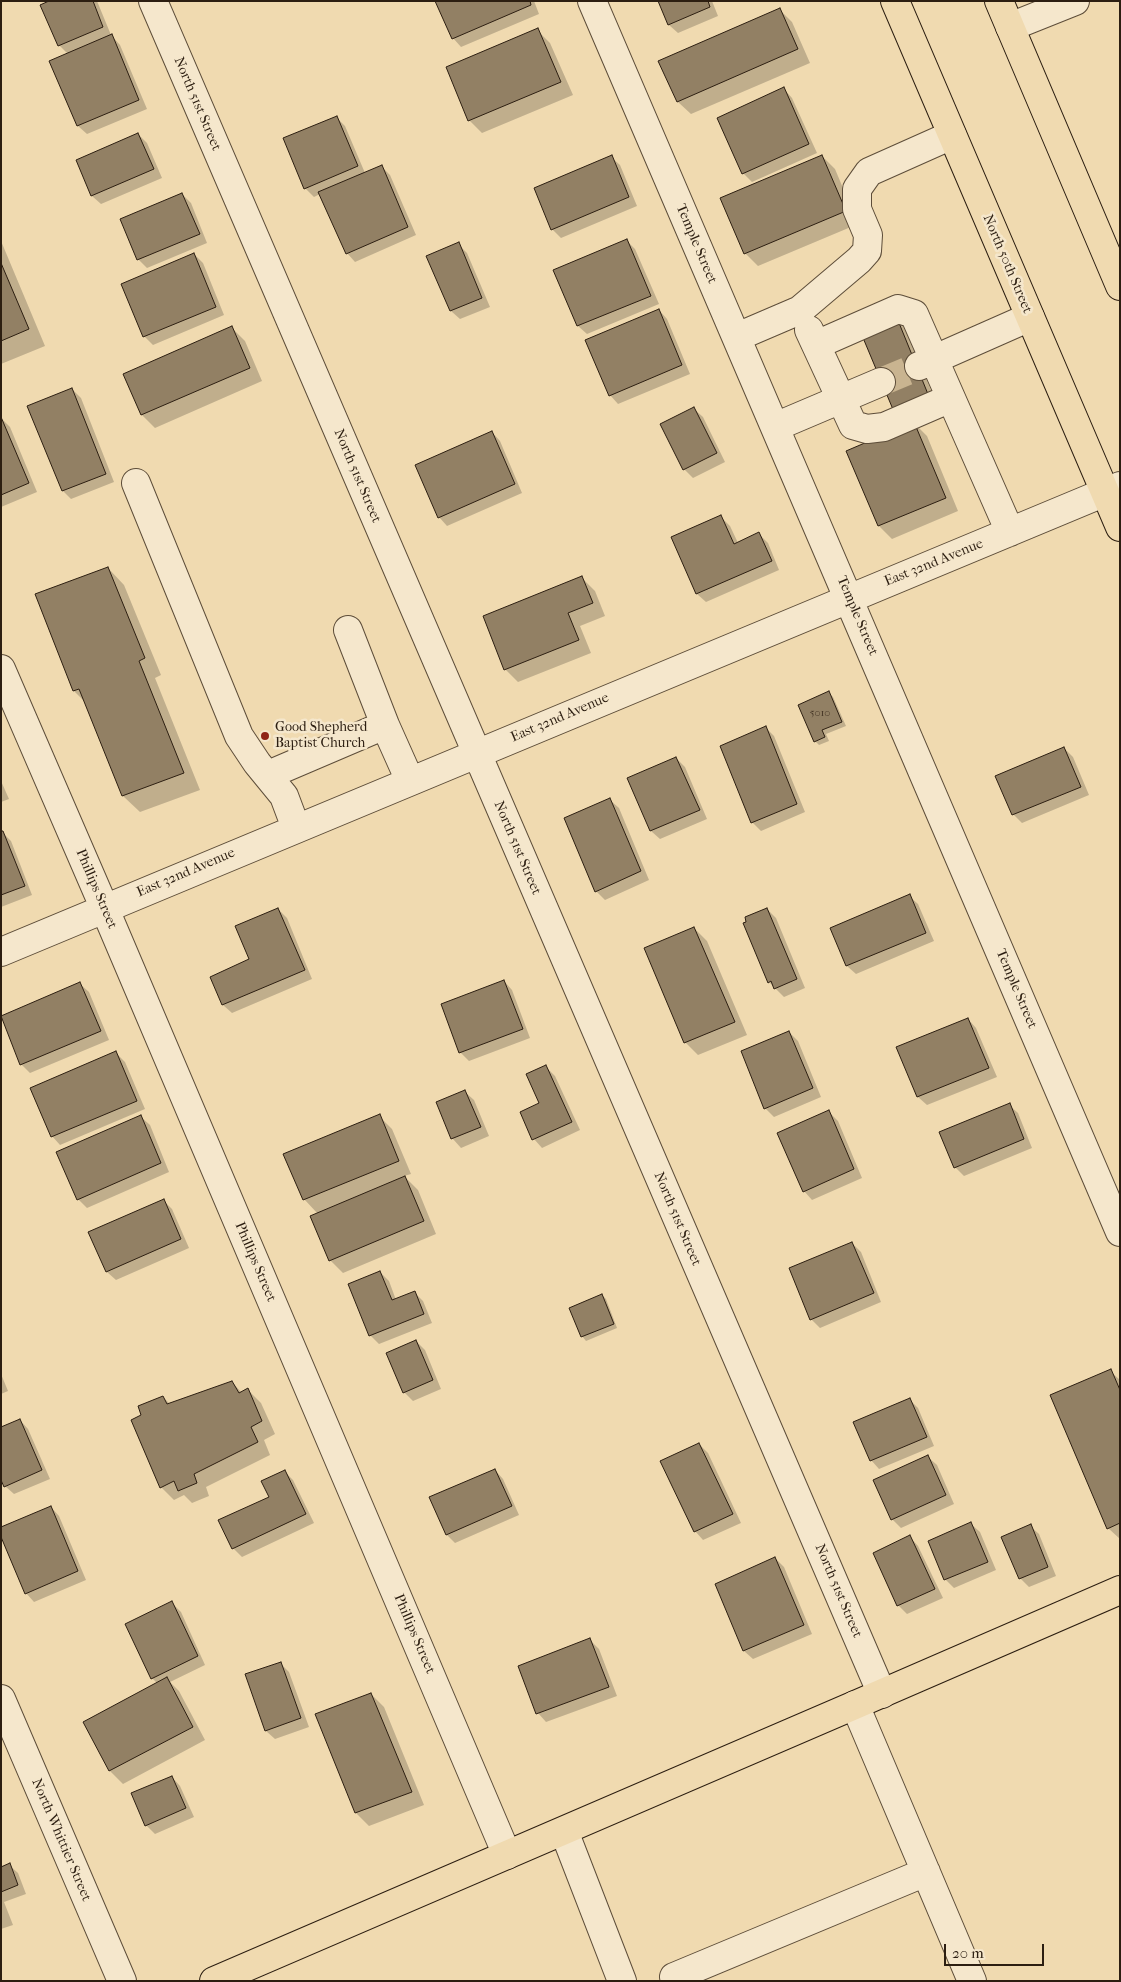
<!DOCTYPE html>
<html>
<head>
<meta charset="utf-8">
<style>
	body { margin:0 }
	#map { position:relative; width:1121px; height:1982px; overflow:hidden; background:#f0dab0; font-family:"IM FELL French Canon",serif }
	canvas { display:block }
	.frame { position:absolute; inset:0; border:2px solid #2c1e11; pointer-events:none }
	.scale { position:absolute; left:944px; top:1944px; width:100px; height:22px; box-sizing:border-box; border:2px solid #2c1e11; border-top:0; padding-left:6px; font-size:15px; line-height:18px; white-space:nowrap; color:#2c1e11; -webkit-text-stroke:4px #f5e7cc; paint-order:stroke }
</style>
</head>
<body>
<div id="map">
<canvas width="1121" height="1982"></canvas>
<div class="frame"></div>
<div class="scale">20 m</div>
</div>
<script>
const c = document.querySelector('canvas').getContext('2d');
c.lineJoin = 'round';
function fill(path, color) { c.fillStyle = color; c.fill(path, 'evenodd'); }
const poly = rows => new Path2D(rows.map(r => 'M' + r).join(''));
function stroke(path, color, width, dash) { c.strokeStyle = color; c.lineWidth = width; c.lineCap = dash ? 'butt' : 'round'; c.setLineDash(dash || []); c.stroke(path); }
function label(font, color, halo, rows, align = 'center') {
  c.font = font + ' "IM FELL French Canon",serif'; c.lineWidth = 5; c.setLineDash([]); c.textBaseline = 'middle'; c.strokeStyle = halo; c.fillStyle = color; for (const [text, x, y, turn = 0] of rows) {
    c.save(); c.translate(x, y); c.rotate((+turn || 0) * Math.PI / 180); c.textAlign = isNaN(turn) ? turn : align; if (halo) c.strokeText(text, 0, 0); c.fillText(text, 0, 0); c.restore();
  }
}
const shadow = poly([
	[52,1,97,1,111,35,120,45,147,109,87,134,78,126,51,61,68,54,59,45],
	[437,1,534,1,539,14,461,47,453,38],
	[659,1,712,1,718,16,678,33,669,25],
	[779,9,792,22,810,63,691,114,678,102],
	[537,30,550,43,573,95,482,133,469,120],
	[784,89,792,98,817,153,752,182,743,173],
	[336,117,345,126,365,173,381,166,390,175,416,235,355,262,347,253,320,194,314,197,305,188],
	[138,134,147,143,162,178,101,204,92,196,78,161],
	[822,156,835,169,858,224,758,266,745,253,722,199],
	[611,157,620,165,637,206,561,238,552,229],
	[182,194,191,203,207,243,147,268,138,259],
	[626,240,635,249,659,304,587,334,578,326,555,271],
	[1,241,45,346,1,364],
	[458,244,467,253,490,307,460,319,451,311,428,257],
	[194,254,203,263,224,315,153,345,144,336],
	[659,310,667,319,690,374,618,404,610,395],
	[896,320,905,328,940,412,914,423,927,436,958,511,892,539,879,526,907,427],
	[232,328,245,341,262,381,155,428,142,415,124,375],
	[72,389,81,398,114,482,71,499,63,491],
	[694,409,703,417,725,462,693,478,684,469],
	[1,418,10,427,37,492,1,507],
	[492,432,500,441,522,493,447,526,439,517],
	[721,517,730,526,738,543,759,534,768,543,779,570,706,602,697,594,673,537],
	[108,568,124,585,161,675,155,678,200,790,140,812,123,796,86,703,74,691,37,595],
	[582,578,595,591,605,616,580,626,591,653,518,682,505,669],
	[829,693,833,697,846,726,826,734,829,741,819,745,815,741],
	[766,728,774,736,805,812,761,831,752,822],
	[1064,748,1073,757,1089,795,1022,823,1013,814],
	[676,758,685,767,707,819,660,839,651,831,629,778],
	[1,781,9,799,1,802],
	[610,800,619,808,649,880,605,900,596,891],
	[2,832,11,841,32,895,1,907],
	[909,896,918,904,934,941,856,974,847,966,832,929],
	[278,909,287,918,312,979,232,1013,223,1005,211,977,251,960],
	[767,909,776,918,805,988,784,997,769,982],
	[694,928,707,941,747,1035,698,1055,685,1042],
	[504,981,512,990,530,1038,469,1061,460,1052],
	[80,984,89,992,109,1040,30,1073,21,1064],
	[968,1019,976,1028,997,1077,927,1105,918,1097],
	[789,1032,798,1041,821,1097,774,1117,765,1108],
	[116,1053,125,1062,145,1109,60,1145,52,1136],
	[546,1067,555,1076,580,1130,542,1148,534,1139,541,1103],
	[465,1092,474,1100,489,1136,461,1148,453,1139,438,1103],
	[1009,1105,1018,1113,1032,1148,964,1176,955,1167],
	[829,1112,838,1121,862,1178,812,1200,804,1191],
	[379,1116,392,1129,411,1174,404,1176,418,1190,436,1234,343,1273,330,1260,318,1214,304,1199],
	[141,1117,150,1125,169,1172,87,1208,78,1199],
	[163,1200,172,1209,189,1248,116,1280,107,1272],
	[852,1243,861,1252,881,1302,820,1328,811,1319],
	[380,1272,389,1281,396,1300,414,1292,423,1301,432,1323,379,1344,370,1335],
	[602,1295,606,1299,617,1328,586,1341,582,1336],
	[416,1341,425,1350,441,1389,413,1401,404,1392],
	[1110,1371,1120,1380,1120,1539,1108,1528],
	[1,1374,8,1391,1,1394],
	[232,1382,242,1393,248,1390,261,1403,275,1434,264,1440,270,1455,206,1487,209,1496,192,1503,184,1495,174,1500,161,1487,143,1416,163,1397,170,1404],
	[910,1400,918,1408,934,1446,879,1469,871,1460],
	[20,1420,28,1429,50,1479,14,1494,5,1486],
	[699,1444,708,1453,741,1523,703,1540,695,1531],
	[928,1457,937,1465,954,1504,901,1528,892,1519],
	[495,1470,503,1479,519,1515,455,1543,447,1535,431,1498],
	[284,1471,293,1480,314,1523,242,1557,233,1548,271,1498],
	[51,1507,59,1516,86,1580,34,1602,26,1593],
	[971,1524,980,1532,996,1570,954,1588,945,1579],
	[1030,1526,1039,1534,1056,1576,1029,1587,1020,1578],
	[910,1537,918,1546,943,1598,907,1614,898,1605],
	[775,1558,784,1567,812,1634,753,1659,744,1651,716,1584],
	[172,1603,181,1612,205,1665,170,1682,179,1691,205,1740,123,1784,110,1771,84,1722,157,1683,152,1678],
	[590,1640,599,1649,617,1696,546,1722,538,1713],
	[280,1663,289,1672,309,1727,275,1739,266,1731],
	[371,1694,384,1707,424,1805,369,1826,356,1813],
	[172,1777,180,1786,194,1817,155,1834,146,1825],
	[9,1865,18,1873,26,1894,4,1902,13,1925,1,1929,1,1868]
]);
const building = poly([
	[49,1,93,1,103,27,58,46,40,5,49,1],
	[435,1,530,1,531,5,452,39,435,1],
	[658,1,708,1,710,7,668,25,658,1],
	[780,8,798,49,677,102,658,61,780,8],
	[538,28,561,82,468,121,446,67,538,28],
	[112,34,139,100,77,126,49,61,112,34],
	[784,87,809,144,742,174,717,118,784,87],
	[337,116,358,166,304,189,283,138,337,116],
	[138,133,154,169,91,196,76,160,138,133],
	[612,155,629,197,551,230,534,188,612,155],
	[822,155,846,211,744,254,720,198,822,155],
	[382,165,408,227,346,254,318,192,382,165],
	[182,193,200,234,137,260,120,219,182,193],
	[627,239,651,296,577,326,553,270,627,239],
	[459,242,482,298,450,311,426,256,459,242],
	[194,253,216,307,143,337,121,284,194,253],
	[1,263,29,329,1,341,1,263],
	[659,309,682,365,609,396,585,340,659,309],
	[897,318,932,404,897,419,861,333,897,318],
	[232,326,250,368,141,415,123,374,232,326],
	[72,388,106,474,62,491,27,406,72,388],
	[694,407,717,453,683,470,660,424,694,407],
	[1,417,29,483,1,495,1,417],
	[914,422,946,498,878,526,846,451,914,422],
	[492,431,515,484,438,518,415,465,492,431],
	[721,515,734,544,759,532,772,561,696,594,671,537,721,515],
	[108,567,145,658,139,661,184,773,122,796,79,689,73,691,35,594,108,567],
	[582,576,593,603,568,613,579,640,504,670,483,616,582,576],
	[829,691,842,722,822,730,825,737,814,742,798,705,829,691],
	[766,726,797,804,751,823,720,746,766,726],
	[1064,747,1081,787,1012,815,995,776,1064,747],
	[676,757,700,810,650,831,627,778,676,757],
	[610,798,641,871,595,892,564,818,610,798],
	[1,831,3,831,25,886,1,895,1,831],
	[910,894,926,933,846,966,830,928,910,894],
	[278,908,305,970,222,1005,210,977,249,959,235,926,278,908],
	[767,908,797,979,774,989,771,981,768,983,743,923,746,922,745,917,767,908],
	[694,927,735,1022,684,1043,644,948,694,927],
	[504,980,523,1029,459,1053,441,1004,504,980],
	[80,982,101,1031,20,1065,1,1016,80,982],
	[968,1018,989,1068,917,1097,896,1047,968,1018],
	[789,1031,813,1088,764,1109,741,1051,789,1031],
	[116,1051,137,1101,51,1137,30,1088,116,1051],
	[546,1065,572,1122,532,1140,520,1112,539,1103,526,1074,546,1065],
	[465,1090,481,1127,451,1139,436,1102,465,1090],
	[1010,1103,1024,1139,954,1168,939,1132,1010,1103],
	[829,1110,854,1169,803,1192,777,1133,829,1110],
	[380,1114,399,1161,303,1200,283,1154,380,1114],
	[141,1115,161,1163,77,1200,56,1152,141,1115],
	[405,1176,424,1221,329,1261,310,1216,405,1176],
	[164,1199,181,1239,106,1272,88,1232,164,1199],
	[852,1242,874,1293,810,1320,789,1268,852,1242],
	[380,1271,392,1300,415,1291,424,1314,369,1336,348,1284,380,1271],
	[602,1294,614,1324,581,1337,569,1308,602,1294],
	[416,1340,433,1380,403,1393,386,1353,416,1340],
	[1111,1369,1120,1390,1120,1523,1107,1529,1050,1395,1111,1369],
	[232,1381,239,1393,248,1388,262,1421,251,1427,258,1442,194,1474,197,1483,178,1491,174,1481,160,1488,131,1420,141,1415,138,1406,163,1396,167,1404,232,1381],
	[910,1398,927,1437,870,1461,853,1422,910,1398],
	[20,1419,42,1470,4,1487,1,1480,1,1427,20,1419],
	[699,1443,733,1514,694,1532,660,1461,699,1443],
	[928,1455,946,1495,891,1520,873,1480,928,1455],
	[495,1469,512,1506,446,1535,429,1497,495,1469],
	[285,1470,306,1514,232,1549,218,1520,269,1497,261,1481,285,1470],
	[51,1506,78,1571,25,1594,1,1537,1,1527,51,1506],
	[971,1522,988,1562,944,1580,928,1541,971,1522],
	[1031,1524,1048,1567,1019,1579,1001,1537,1031,1524],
	[910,1535,935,1589,897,1606,873,1553,910,1535],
	[775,1557,804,1625,743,1651,715,1584,775,1557],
	[172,1601,198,1656,151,1679,125,1624,172,1601],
	[590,1638,609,1687,536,1714,518,1666,590,1638],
	[281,1662,301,1718,265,1731,245,1674,281,1662],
	[167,1677,193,1727,109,1771,83,1722,167,1677],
	[371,1693,412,1792,355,1813,315,1714,371,1693],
	[172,1776,186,1808,145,1826,131,1793,172,1776],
	[10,1863,18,1885,1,1892,1,1867,10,1863]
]);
const minorTunnel = poly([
	[881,382,917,367]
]);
const minor = poly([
	[153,1,882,1694],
	[592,1,1120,1232],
	[1010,27,1075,1],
	[809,330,853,425,867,429,884,427,951,398],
	[737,337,800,310,859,260,867,251,868,235,857,209,857,189,869,172,952,135],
	[816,345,898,309,914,314,1010,532],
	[919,366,1030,317],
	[775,427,881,382],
	[136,483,239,736,257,763,284,796,296,828],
	[1,669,104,907,507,1855],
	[385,725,410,781],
	[268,775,385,725,348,630],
	[1,952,1120,486],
	[1,1699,122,1981],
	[855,1705,972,1981],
	[564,1831,622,1981],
	[676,1981,674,1977,926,1872]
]);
const major = poly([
	[895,1,1120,527],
	[999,1,1120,286],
	[214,1981,855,1705,1120,1590]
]);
const markers = [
	[265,736,5,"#8f2418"]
];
const numberNames = [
	["5010",820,713]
];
const streetNames = [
	["North 51st Street",197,104,67],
	["Temple Street",696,244,67],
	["North 50th Street",1007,264,67],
	["North 51st Street",357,476,67],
	["East 32nd Avenue",934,563,-22],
	["Temple Street",857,616,67],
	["East 32nd Avenue",560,718,-23],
	["North 51st Street",517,848,67],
	["East 32nd Avenue",186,873,-23],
	["Phillips Street",96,889,67],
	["Temple Street",1016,989,67],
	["North 51st Street",677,1219,67],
	["Phillips Street",255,1262,67],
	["North 51st Street",838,1591,67],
	["Phillips Street",414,1634,67],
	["North Whittier Street",61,1840,67]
];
const poiNames = [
	["Good Shepherd",275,728],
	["Baptist Church",275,744]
];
fill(shadow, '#0003');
fill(building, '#928064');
stroke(building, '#2c1e11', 1);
stroke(minorTunnel, '#c9b490', 28, [28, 14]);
stroke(minor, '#5d4d39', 30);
stroke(major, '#2c1e11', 30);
stroke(minor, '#f5e7cc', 28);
stroke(major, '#f0dab0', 28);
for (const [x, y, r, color] of markers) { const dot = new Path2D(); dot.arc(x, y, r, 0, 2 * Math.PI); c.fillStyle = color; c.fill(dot); stroke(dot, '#f5e7cc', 2); }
label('11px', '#463626', null, numberNames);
label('14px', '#2c1e11', '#f5e7cc', streetNames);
label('14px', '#2c1e11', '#f5e7cc', poiNames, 'left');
</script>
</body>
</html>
